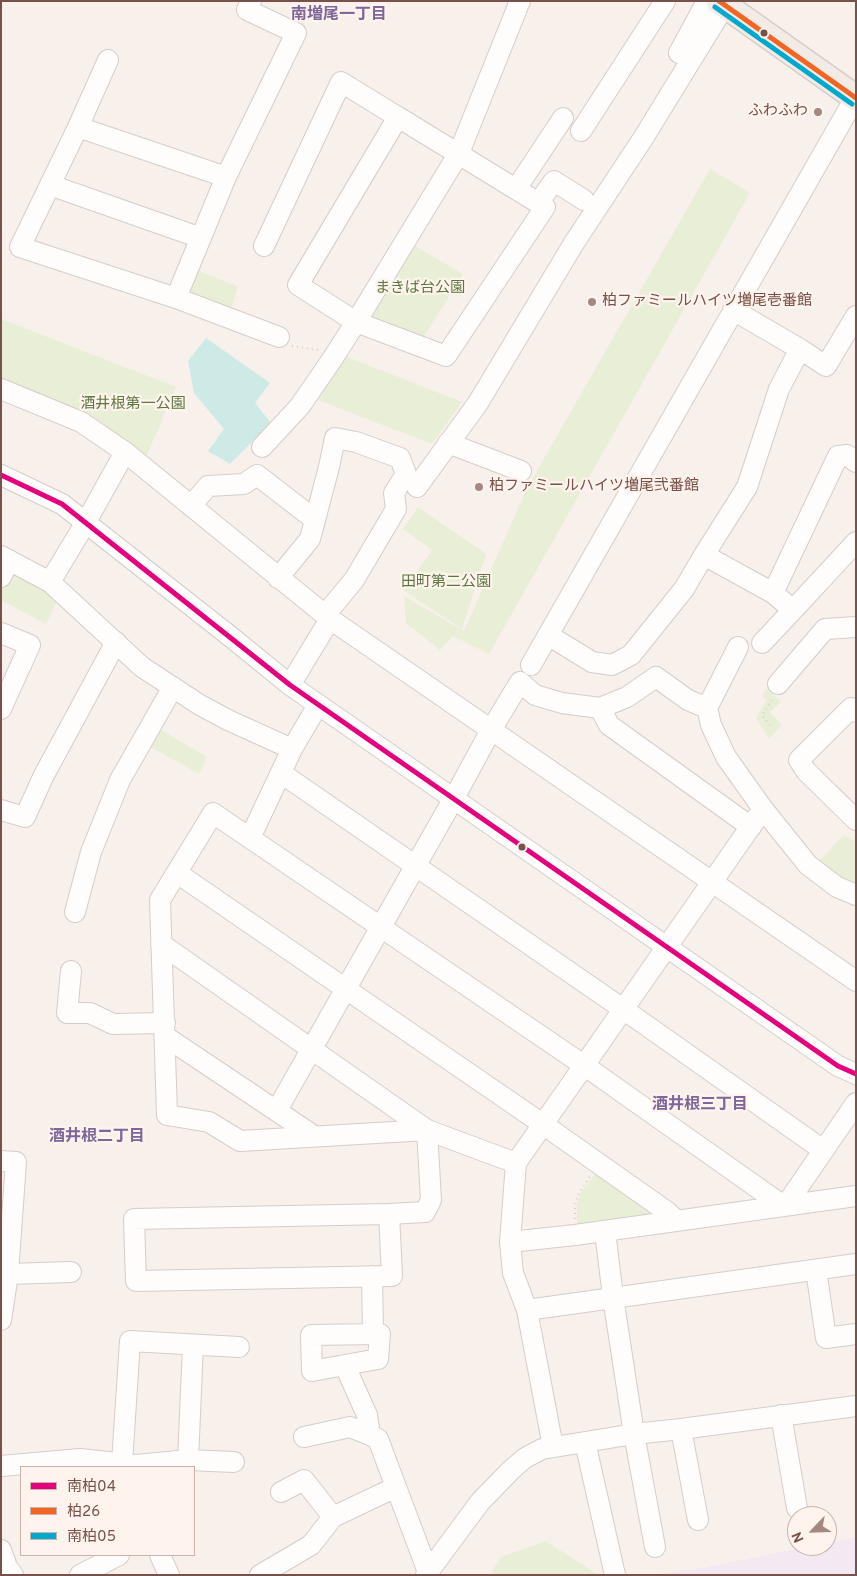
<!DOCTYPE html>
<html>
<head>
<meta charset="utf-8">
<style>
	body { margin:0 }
	#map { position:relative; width:857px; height:1576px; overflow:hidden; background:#f8f1eb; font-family:Overpass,"Noto Sans JP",sans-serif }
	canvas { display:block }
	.frame { position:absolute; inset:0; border:2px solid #77514a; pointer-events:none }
	.legend { position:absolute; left:20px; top:1466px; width:175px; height:90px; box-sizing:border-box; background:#fff4ed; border:1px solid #c9b3ac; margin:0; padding:6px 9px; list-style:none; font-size:15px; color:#77514a }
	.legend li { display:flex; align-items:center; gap:10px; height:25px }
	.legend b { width:25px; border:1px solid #c9b3ac }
	.north { position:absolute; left:787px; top:1506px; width:50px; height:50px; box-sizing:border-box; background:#fff4ed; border:1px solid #c9b3ac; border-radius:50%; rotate:246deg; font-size:14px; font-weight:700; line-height:20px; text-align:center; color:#77514a }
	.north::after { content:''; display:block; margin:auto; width:18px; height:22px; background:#a48982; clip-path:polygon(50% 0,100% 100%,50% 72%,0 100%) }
</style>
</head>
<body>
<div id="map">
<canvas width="857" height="1576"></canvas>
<div class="frame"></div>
<ul class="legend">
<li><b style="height:6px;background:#e5007d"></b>南柏04</li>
<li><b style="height:6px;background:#f26522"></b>柏26</li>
<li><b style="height:6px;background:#00a9ce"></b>南柏05</li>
</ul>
<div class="north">N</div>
</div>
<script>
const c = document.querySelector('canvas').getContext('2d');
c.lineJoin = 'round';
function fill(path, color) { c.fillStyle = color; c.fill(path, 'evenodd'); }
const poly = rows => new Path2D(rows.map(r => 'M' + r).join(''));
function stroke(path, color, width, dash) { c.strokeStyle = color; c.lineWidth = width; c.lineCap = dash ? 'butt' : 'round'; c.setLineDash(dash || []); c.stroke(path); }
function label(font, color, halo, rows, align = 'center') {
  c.font = font + ' Overpass,"Noto Sans JP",sans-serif'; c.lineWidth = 4.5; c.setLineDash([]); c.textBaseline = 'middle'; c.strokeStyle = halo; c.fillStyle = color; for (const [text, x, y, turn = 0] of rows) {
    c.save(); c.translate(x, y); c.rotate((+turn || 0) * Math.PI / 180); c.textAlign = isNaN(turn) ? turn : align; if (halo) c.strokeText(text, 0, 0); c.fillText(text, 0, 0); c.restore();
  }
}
const education = poly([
	[856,1537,856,1575,655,1575,702,1568,811,1546,827,1546,827,1543]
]);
const green = poly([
	[710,169,750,193,489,654,453,636,440,650,406,623,404,596,464,631,527,488],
	[413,245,463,274,421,341,371,321,369,316],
	[195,269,238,287,230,313,187,297],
	[1,319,176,387,147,455,89,414,1,380],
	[345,356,462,402,432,444,318,400],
	[418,507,486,554,462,629,403,590,432,550,403,529],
	[16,574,44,589,57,601,46,624,1,600,1,592,8,577],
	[767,688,781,702,770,712,782,725,769,739,756,718,767,700,762,696],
	[158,728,207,757,199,774,147,745],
	[844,835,856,842,856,885,840,880,818,862],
	[598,1170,661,1213,577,1230,577,1204,580,1194],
	[546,1541,598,1575,490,1575,501,1557]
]);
const water = poly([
	[206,338,270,383,255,403,271,423,230,464,208,451,224,429,194,393,188,361]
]);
const path = poly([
	[292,346,319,350],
	[770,725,762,715,772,700],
	[575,1219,575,1204,579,1193,590,1176]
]);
const minor = poly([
	[679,53,707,1],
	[398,117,545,207,446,356,356,322,298,285,398,117],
	[78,127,108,60],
	[581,131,665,1],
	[226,177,78,127,20,247,176,298,279,337],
	[50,185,201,238],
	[516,189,563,118],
	[538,203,554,181,584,200],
	[264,246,341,82,398,117],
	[176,298,226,177,296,33,247,10,251,1],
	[800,349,826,366,856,316],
	[1,389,81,422,125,452,330,619,856,981],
	[448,443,521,471],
	[262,447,300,406,333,358,356,322,459,153,520,1],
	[1,475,62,504,231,637,290,685,838,1066,856,1074],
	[417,487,478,403,574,243,642,140,725,5],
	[191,506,208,486,244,484,257,475,314,519],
	[704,555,773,593,793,610,856,542],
	[1,556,50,582,142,667,200,705,228,720,292,749],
	[1,577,9,560],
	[278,578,310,539,329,467,335,438,356,442,400,458,406,474,394,493,396,509,354,580,325,615],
	[50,582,86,522,125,452],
	[773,593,838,456,847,455,856,462],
	[1,633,30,645,1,709],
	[548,635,592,662,612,665,631,655,684,589,704,555,747,487,779,389,800,349,733,310],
	[762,643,793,610],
	[738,647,707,708,711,725,726,757,763,809,808,865,837,887,856,895],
	[531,665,855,98],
	[778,684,825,629,856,627],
	[290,685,330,619],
	[600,708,627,697,656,677,688,700,707,708],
	[856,712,851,708,799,760,806,771,856,820],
	[281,773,623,1009,823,1150],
	[1,810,25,817,43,777,116,642],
	[250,838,292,749,318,705],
	[177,873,544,1125,666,1211,676,1220],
	[75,912,91,852,120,780,173,687],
	[161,944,427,1130,431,1200,425,1212,389,1214,134,1219,136,1281,392,1276,389,1214],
	[71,971,67,1013,90,1013,113,1024,165,1023],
	[166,1037,314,1136],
	[277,1110,454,798,491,730,520,682,535,695,562,703,600,708,609,725,751,827],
	[1,1161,16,1162,8,1274,1,1320],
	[516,1163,427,1130,240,1141,209,1122,167,1115,160,900,213,813,585,1066,782,1205],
	[786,1205,856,1103],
	[605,1231,613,1297,634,1434,655,1547],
	[510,1242,575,1235,856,1196],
	[816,1270,826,1338,856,1334],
	[8,1274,71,1272],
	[372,1276,373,1334],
	[527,1310,856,1264],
	[380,1334,378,1359,312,1371,311,1335,380,1334],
	[345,1366,367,1415,370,1435,378,1439,428,1572],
	[781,1415,797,1508],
	[681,1429,698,1520],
	[304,1437,350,1427,370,1435],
	[585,1442,615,1575],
	[553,1447,527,1310,513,1273,510,1242,516,1163,763,809],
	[188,1460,193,1345],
	[122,1463,130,1341,239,1347],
	[1,1466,80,1459,136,1465,188,1460,234,1462],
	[281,1492,304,1480,333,1517],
	[1,1550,7,1567,13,1575],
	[160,1555,169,1575],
	[80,1575,119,1555],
	[260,1575,311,1545,333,1517,396,1487],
	[426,1575,480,1502,511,1470,525,1458,542,1449,634,1434,681,1429,856,1406]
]);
const major = poly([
	[719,1,856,98]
]);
const bus1 = poly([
	[1,475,62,504,290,685,838,1066,856,1074]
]);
const bus2 = poly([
	[719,1,856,98]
]);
const bus3 = poly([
	[715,7,852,104]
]);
const markers = [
	[764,33,4.5,"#77514a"],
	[818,112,5,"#a48982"],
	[592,302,5,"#a48982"],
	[479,487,5,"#a48982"],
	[522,847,4.5,"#77514a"]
];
const poiNames = [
	["ふわふわ",808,112,"right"],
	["柏ファミールハイツ増尾壱番館",602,302],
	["柏ファミールハイツ増尾弐番館",489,487]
];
const parkNames = [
	["まきば台公園",420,289],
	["酒井根第一公園",133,405],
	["田町第二公園",446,583]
];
const neighbourhoodNames = [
	["南増尾一丁目",339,16],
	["酒井根三丁目",700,1106],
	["酒井根二丁目",97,1138]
];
fill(education, '#f2e9f3');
fill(green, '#e9eed6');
fill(water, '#cdeae7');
stroke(minor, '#d6ccc8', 22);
stroke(major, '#d9cdc9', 28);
stroke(path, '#dad0ce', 2.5, [1, 4]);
stroke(minor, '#fefdfc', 20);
stroke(major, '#f3ebe5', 25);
stroke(bus1, '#e5007d', 5);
stroke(bus2, '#f26522', 5);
stroke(bus3, '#00a9ce', 5);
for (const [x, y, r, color] of markers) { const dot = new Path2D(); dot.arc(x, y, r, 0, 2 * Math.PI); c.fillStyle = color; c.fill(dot); stroke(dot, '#fff4ed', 2); }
label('15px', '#77514a', '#fff4ed', poiNames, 'left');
label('15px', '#5b773f', '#fff4ed', parkNames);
label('bold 16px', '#7e669b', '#fff4ed', neighbourhoodNames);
</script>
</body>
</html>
